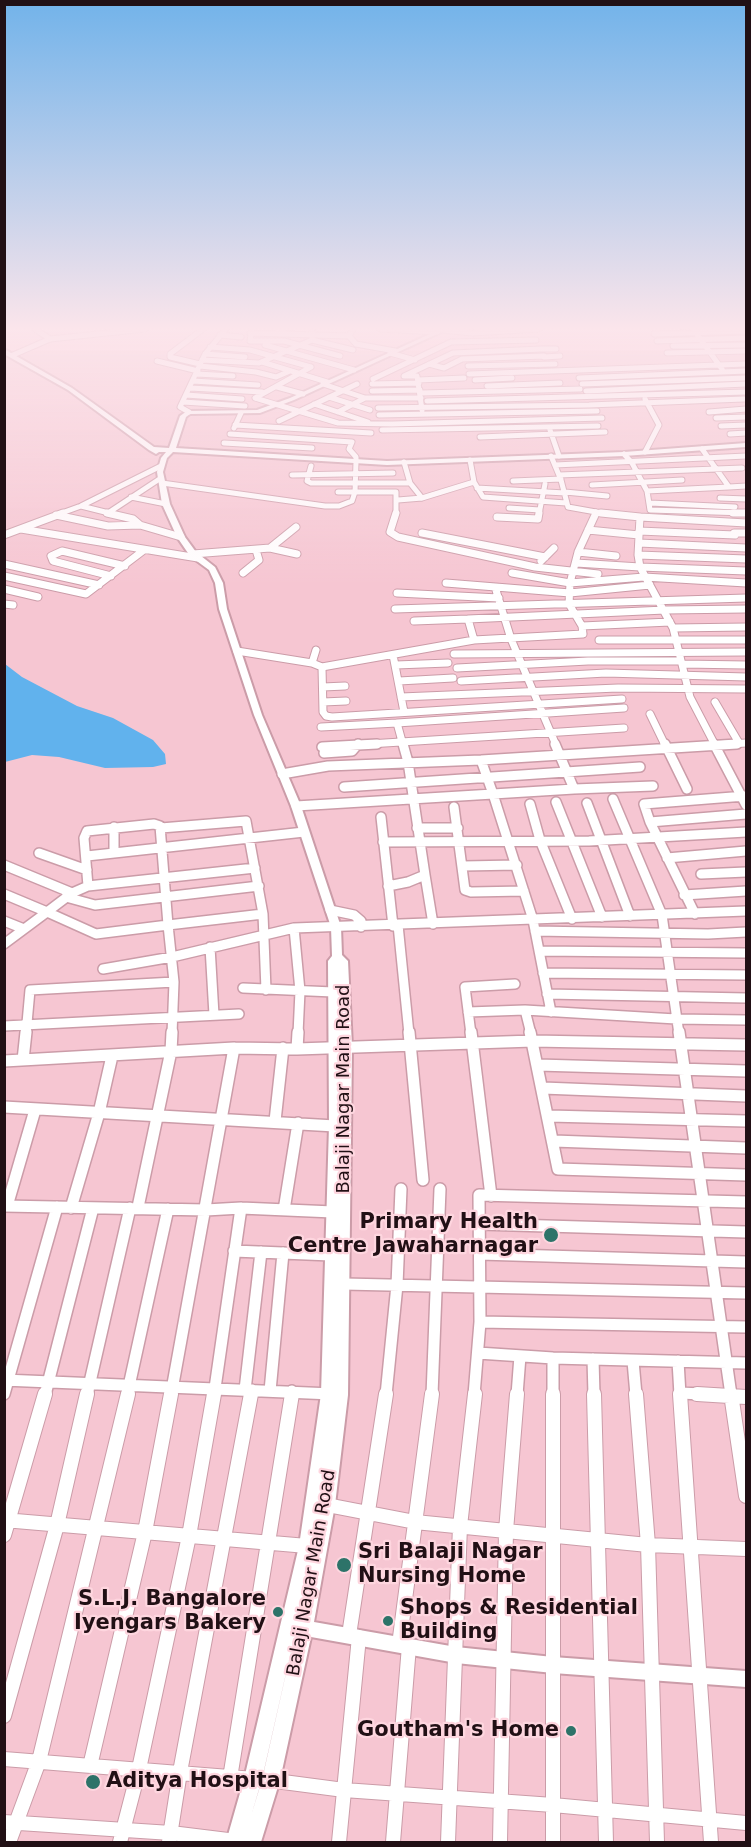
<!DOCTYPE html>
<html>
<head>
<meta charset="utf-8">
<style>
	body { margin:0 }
	#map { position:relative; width:751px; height:1847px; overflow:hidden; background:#f6c6d2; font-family:"DejaVu Sans",sans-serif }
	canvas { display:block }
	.frame { position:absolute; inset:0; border:6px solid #211015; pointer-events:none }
</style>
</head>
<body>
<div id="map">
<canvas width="751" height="1847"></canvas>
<div class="frame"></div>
</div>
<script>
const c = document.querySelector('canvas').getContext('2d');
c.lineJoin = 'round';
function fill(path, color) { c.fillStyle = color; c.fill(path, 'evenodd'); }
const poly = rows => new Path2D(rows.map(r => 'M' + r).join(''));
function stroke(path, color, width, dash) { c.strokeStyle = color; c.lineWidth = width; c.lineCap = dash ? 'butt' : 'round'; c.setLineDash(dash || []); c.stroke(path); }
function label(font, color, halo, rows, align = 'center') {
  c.font = font + ' "DejaVu Sans",sans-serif'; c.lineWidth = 4.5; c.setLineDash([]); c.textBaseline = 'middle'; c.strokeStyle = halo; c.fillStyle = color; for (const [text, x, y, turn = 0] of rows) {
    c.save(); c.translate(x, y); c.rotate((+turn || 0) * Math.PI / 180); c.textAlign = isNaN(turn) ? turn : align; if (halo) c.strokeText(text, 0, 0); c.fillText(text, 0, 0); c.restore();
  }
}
const water = poly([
	[5,664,22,677,77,706,113,718,153,740,165,754,166,764,153,767,105,768,59,757,32,755,5,762]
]);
const minorFar4 = poly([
	[35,329,50,339],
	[252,329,250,341,284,341,340,356],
	[353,329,349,336,356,344,395,351],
	[380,329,437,332],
	[693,329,722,369],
	[442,330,472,333,539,329],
	[250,333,349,336],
	[654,334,746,331],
	[220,335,241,337],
	[312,340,353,350],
	[657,341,746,338],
	[265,345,354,370],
	[673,346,746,345],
	[210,347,250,350,311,367],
	[541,349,556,349],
	[390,353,415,360],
	[667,353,746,351],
	[205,354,245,357],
	[13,355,50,339,145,329],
	[544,357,560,356],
	[202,360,259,363,312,340,312,329],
	[157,361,198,371],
	[262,362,327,382],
	[200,364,170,357,170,354,203,329],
	[429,364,444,368,462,359,544,356],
	[200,366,256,372,276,377,290,371],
	[468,366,555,364],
	[311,367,255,398,338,423,392,424,602,418],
	[197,374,233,376],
	[469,374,746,364],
	[579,378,746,371],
	[373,379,451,342,536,340],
	[418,380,464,378],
	[475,380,512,378],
	[193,381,258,385],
	[323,384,365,398,421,398],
	[372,384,419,383],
	[582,384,746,378],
	[487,386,560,383],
	[277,387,303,394],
	[190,388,262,392],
	[372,391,420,390],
	[586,391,746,384],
	[421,393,580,389],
	[186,395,242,399],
	[329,397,370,410],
	[645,399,659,425,645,452],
	[427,401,746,392],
	[183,402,245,406],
	[314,404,368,422],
	[378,408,589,405,744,399],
	[422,410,417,376,404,376,453,353,541,349],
	[189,412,180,407,205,354,226,329],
	[338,412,365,398],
	[709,412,746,409],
	[379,415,597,411],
	[716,418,746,417],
	[279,421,357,384],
	[235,425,371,433],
	[721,426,746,425],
	[234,428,241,413],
	[382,430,598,426],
	[550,430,559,456],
	[730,434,746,433],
	[480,437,605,432],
	[224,443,312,448],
	[624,454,632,463,647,491,729,487,702,449],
	[551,456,561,480,568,507,596,512,595,514],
	[470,460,474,482,483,497,566,503],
	[404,462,410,483,422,498],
	[555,465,746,456],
	[311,466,307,481,311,483,409,483],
	[292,475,393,473],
	[559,475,742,468],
	[513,481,561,479],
	[162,483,325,506,339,506,352,501,355,492,356,462,356,457,349,449,352,442,230,434],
	[592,485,682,480],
	[729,487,746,486],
	[477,488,565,493],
	[647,491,650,510,746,513],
	[338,492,396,492,396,514],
	[565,492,607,496],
	[131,497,166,504],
	[720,498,746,499],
	[398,500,422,498,474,482],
	[650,503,735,507],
	[81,506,113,514],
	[509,508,540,510],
	[596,512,615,514],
	[108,513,161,478],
	[59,514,81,506,161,466],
	[539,514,545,484]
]);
const minorFar3 = poly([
	[107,513,133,519,140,525,181,537],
	[396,513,390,532,398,537,535,567,598,574],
	[596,513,578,552,570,583,569,604,582,626,583,634,474,640,322,667,323,712,326,716,332,717,622,699],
	[601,513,640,517,638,555,640,567,746,571],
	[733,513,746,513],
	[56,515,108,526,140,525],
	[497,517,538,519,539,513],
	[640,517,746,523],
	[21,529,198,558],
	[588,530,639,535],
	[639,531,735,535,734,533,746,533],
	[422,533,545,557],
	[4,535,63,513],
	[639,543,746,548],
	[270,548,297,554],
	[578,552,616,556],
	[193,554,270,548,296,527],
	[638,555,746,559],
	[541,561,554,548],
	[576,563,640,567,673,628,690,697,715,745],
	[4,564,99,585],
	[243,573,259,560,256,550],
	[512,573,570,583,644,577,746,583],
	[4,576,86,594,144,550],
	[111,576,53,561,51,556,62,551,125,566],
	[446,583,570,593,650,585],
	[495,587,511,639,556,745],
	[4,589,38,597],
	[397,593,499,598],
	[4,604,13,605],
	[395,609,746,598],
	[414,621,468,619],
	[582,626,670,622],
	[673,628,746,627],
	[474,640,468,619,665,610,746,609],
	[599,640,746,640],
	[237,651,312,663,322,667],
	[454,654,746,652],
	[393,655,404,712],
	[312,663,316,650],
	[682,664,746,665],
	[396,665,448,663],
	[457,668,588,661,681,661],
	[399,681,453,678],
	[461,681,606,673,746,677],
	[323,687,345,686],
	[401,697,618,688,746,689],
	[323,702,346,701],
	[715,702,739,743],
	[650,714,665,745],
	[397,723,624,708],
	[321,727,397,723,403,745],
	[353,745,624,728],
	[714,745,746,743]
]);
const minorFar2 = poly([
	[665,744,687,789],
	[714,744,746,805],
	[322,747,377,744],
	[324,753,352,751,358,744],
	[282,774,328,766,481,760,737,744],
	[344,787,640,767],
	[574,789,653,786],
	[613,799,662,915,679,1034],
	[556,802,602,917],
	[587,803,630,916],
	[530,804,540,840,572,919],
	[296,806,493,794,481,760],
	[454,807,465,890,471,892,524,891],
	[381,817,393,926],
	[650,822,746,814],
	[154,824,160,826,168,925,96,934,47,912,72,893,88,886,84,838,87,831,154,824],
	[114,827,114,853],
	[161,828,246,821,263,914],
	[417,828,458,828],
	[383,842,589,841,746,832],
	[39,853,87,870],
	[87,856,304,832],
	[667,858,746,851],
	[4,865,72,893],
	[463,866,517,865],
	[701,874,746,872],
	[425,875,433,924],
	[88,886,255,868],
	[388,886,408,882,425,875,408,762,403,744],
	[4,894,47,912],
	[684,895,746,891],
	[66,897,95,905,259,886],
	[330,910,354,915,361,921,361,927],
	[695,914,650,822,644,804,745,796],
	[4,921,24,929],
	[398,925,409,1034],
	[294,928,300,991,298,1034],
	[535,931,708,934,746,932],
	[4,944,47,912],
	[210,947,214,1015],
	[539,951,746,953],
	[103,969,172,957,294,928,746,911],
	[543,973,746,975],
	[243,988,333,992],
	[547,994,746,998],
	[525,1010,531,1034],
	[468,1012,525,1010,676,1019,746,1020],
	[551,1012,533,920,493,794,574,789,555,744],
	[4,1026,239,1014],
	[26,1034,30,990,174,982],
	[172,1034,174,982,168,925,263,914,266,990],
	[471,1034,465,987,515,984]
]);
const minorFar1 = poly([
	[409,1032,423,1180],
	[471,1032,491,1196],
	[530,1032,558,1169,746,1175],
	[679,1032,731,1395],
	[297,1049,298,1032],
	[23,1060,26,1032],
	[4,1061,234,1048,297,1049,533,1041,746,1045],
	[538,1065,746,1071],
	[543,1088,746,1096],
	[4,1107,335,1126],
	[549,1116,746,1121],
	[275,1121,283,1048],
	[554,1141,746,1148],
	[4,1206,206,1210,241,1208,333,1212],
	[7,1206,35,1110],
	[138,1207,171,1051,172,1032],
	[71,1208,99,1113,112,1056],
	[284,1210,298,1123],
	[480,1224,746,1232],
	[234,1251,331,1255],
	[480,1254,746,1262],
	[344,1284,746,1293],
	[480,1322,746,1327],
	[478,1353,553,1358,746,1363],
	[553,1358,553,1395],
	[593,1359,594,1395],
	[633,1361,636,1395],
	[678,1361,680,1395],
	[4,1380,332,1394],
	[245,1390,261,1252],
	[270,1391,283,1253],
	[681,1393,721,1395],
	[4,1394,57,1207],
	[45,1395,93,1208],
	[87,1395,130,1208],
	[127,1395,168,1209],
	[171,1395,234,1048],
	[214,1395,241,1208],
	[251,1395,252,1390],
	[291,1395,292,1391],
	[386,1395,397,1285,401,1189],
	[432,1395,440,1189],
	[474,1395,480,1322,479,1195,746,1202],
	[517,1395,520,1356]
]);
const minor = poly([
	[553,1394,553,1842],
	[594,1394,606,1842],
	[636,1394,648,1545,657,1842],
	[680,1394,711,1842],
	[697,1394,746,1397],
	[731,1394,746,1496],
	[327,1505,415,1522,648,1545,746,1549],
	[4,1520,307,1546],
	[4,1535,45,1394],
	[399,1645,432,1394],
	[4,1716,57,1525,87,1394],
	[4,1759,254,1779],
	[90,1766,145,1532,171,1394],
	[230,1778,292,1394],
	[268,1780,344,1790,553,1805,746,1823],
	[4,1822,171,1833,236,1841],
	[9,1842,39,1761,128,1394],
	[120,1842,139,1769,189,1536,214,1394],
	[169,1842,180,1772,251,1394],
	[339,1842,359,1637,349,1635,386,1394],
	[393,1842,409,1646],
	[448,1842,460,1526,475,1394],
	[500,1842,506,1531,517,1394]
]);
const tertiary = poly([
	[441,329,448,329,294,400,260,413,190,414,186,417,176,448,387,461,624,452,746,443,746,447,624,456,387,465,173,452,167,458,163,472,170,504,185,537,196,552,215,567,223,583,227,609,262,715,301,806,341,927,342,955,348,961,352,1047,348,1395,335,1505,314,1622,456,1647,553,1657,746,1671,746,1687,553,1673,456,1663,311,1637,280,1780,261,1842,226,1842,244,1779,299,1546,321,1394,329,1126,328,961,332,956,331,927,291,806,254,715,219,609,215,583,209,570,190,556,177,537,162,504,157,472,161,458,166,452,159,452,156,454,149,450,68,390,4,354,4,349,72,388,154,447,169,448,180,416,187,411,257,410,290,398,441,329],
	[301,1607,262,1780,251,1816,262,1779,301,1607]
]);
const markers = [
	[551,1235,8,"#2d7369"],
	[344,1565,8,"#2d7369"],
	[278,1612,6,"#2d7369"],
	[388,1621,6,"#2d7369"],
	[571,1731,6,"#2d7369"],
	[93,1782,8,"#2d7369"]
];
const streetNames = [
	["Balaji Nagar Main Road",344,1089,-90],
	["Balaji Nagar Main Road",312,1573,-80]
];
const nearPoinames = [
	["Primary Health",538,1223],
	["Centre Jawaharnagar",538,1247],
	["Sri Balaji Nagar",358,1553,"left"],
	["Nursing Home",358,1577,"left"],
	["S.L.J. Bangalore",266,1600],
	["Iyengars Bakery",266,1624],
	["Shops & Residential",400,1609,"left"],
	["Building",400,1633,"left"],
	["Goutham's Home",559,1731],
	["Aditya Hospital",106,1782,"left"]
];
fill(water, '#61b2ed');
stroke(minorFar4, '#cb9ca8', 7);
stroke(minorFar3, '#cb9ca8', 9);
stroke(minorFar2, '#cb9ca8', 12);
stroke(minorFar1, '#cb9ca8', 14);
stroke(minor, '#cb9ca8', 16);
stroke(tertiary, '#cb9ca8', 4);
stroke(minorFar4, '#fff', 5);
stroke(minorFar3, '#fff', 7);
stroke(minorFar2, '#fff', 9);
stroke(minorFar1, '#fff', 11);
stroke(minor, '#fff', 14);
fill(tertiary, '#fff');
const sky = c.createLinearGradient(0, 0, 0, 587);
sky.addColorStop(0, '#72b3ea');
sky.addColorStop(0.56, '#fbe5eb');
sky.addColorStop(1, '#fbe5eb00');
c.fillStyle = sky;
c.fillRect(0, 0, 751, 587);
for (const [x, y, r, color] of markers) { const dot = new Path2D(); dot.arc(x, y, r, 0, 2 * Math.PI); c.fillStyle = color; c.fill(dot); stroke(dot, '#fed6df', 2); }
label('18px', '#211015', '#fed6df', streetNames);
label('bold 21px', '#211015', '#fed6df', nearPoinames, 'right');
</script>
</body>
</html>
